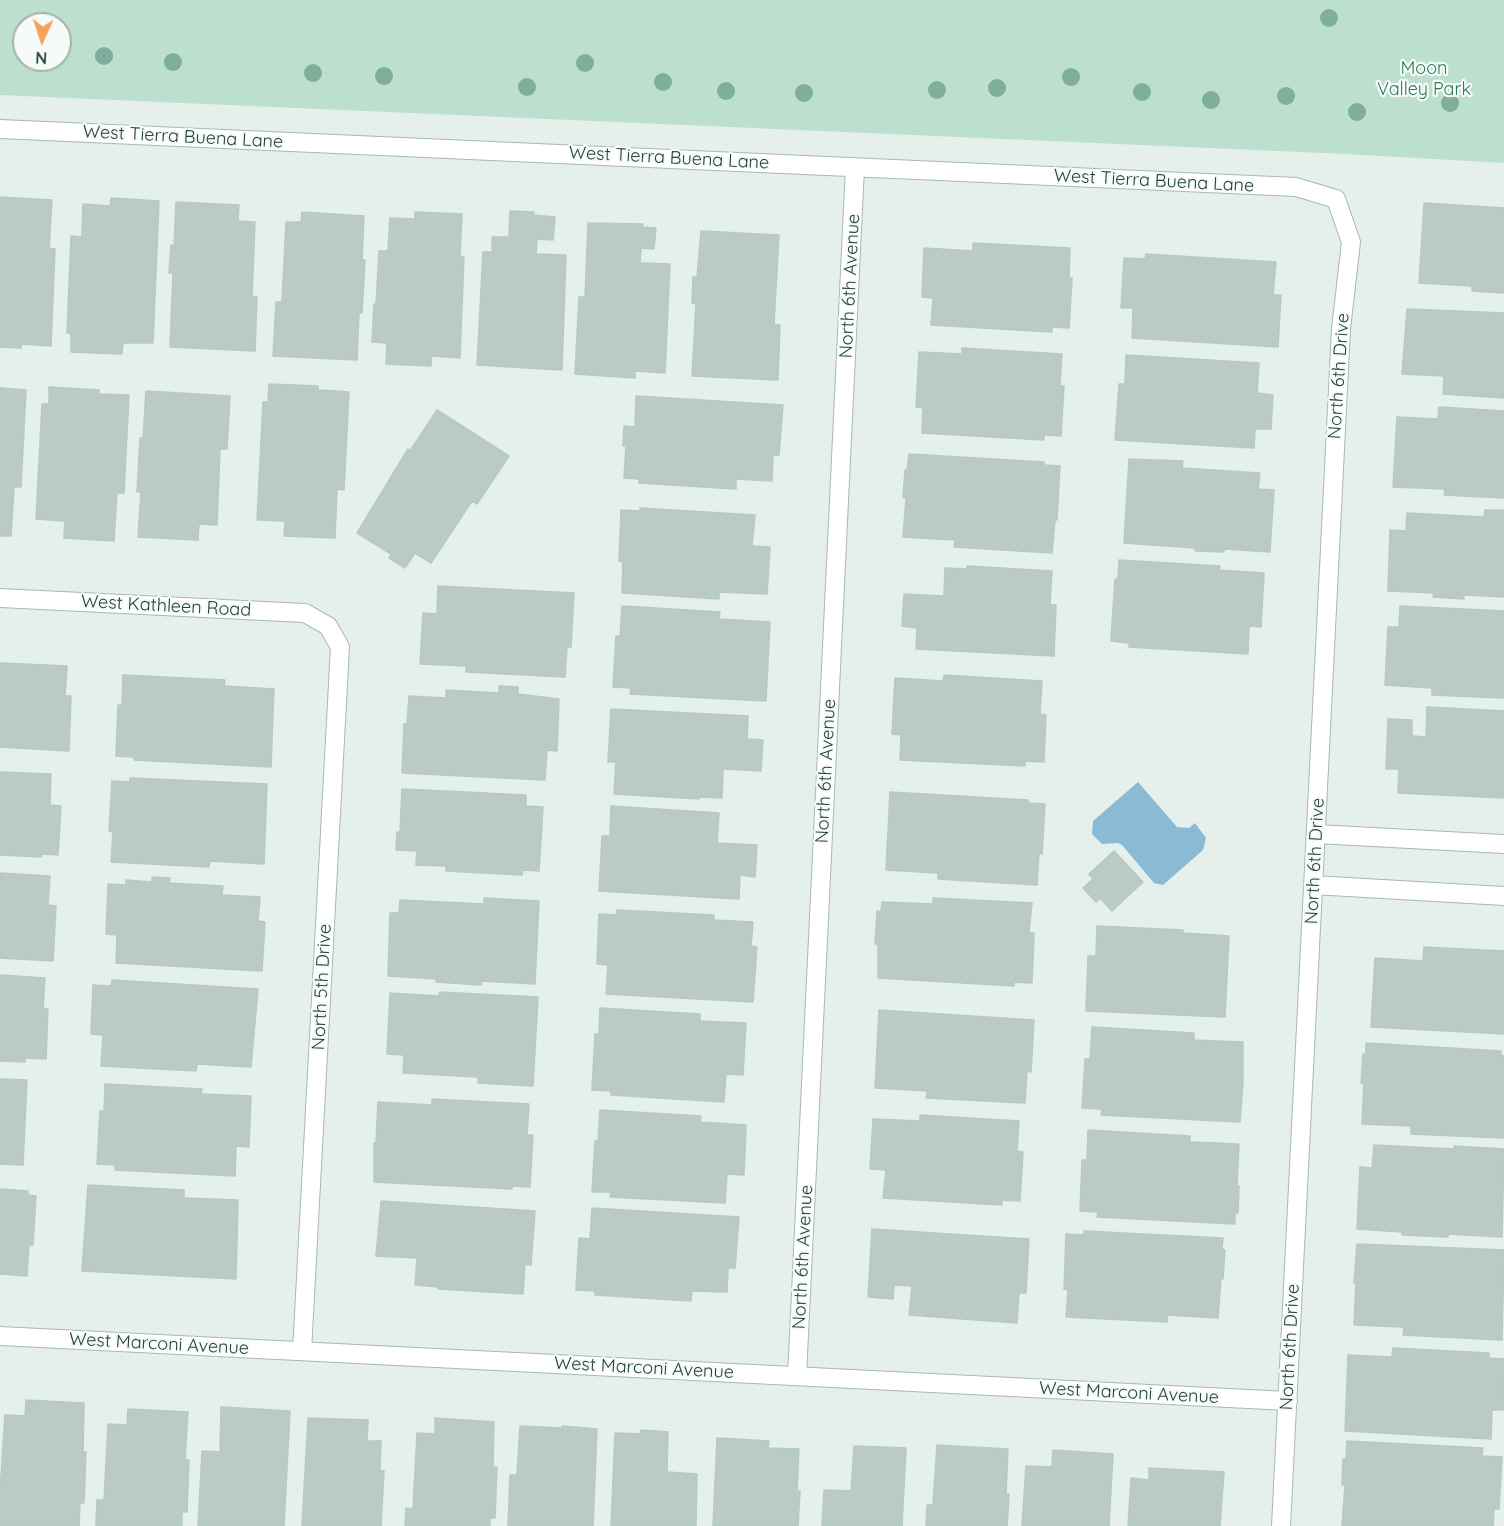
<!DOCTYPE html>
<html>
<head>
<meta charset="utf-8">
<style>
	body { margin:0 }
	#map { position:relative; width:1504px; height:1526px; overflow:hidden; background:#e5efec; font-family:Quicksand,sans-serif }
	canvas { display:block }
	.north { position:absolute; left:12px; top:12px; width:60px; height:60px; box-sizing:border-box; background:#f6fbf9; border:2px solid #a2b1af; border-radius:50%; rotate:183deg; font-size:16px; font-weight:700; line-height:24px; text-align:center; color:#234240 }
	.north::after { content:''; display:block; margin:auto; width:21px; height:27px; background:#f7a15a; clip-path:polygon(50% 0,100% 100%,50% 72%,0 100%) }
</style>
</head>
<body>
<div id="map">
<canvas width="1504" height="1526"></canvas>
<div class="north">N</div>
</div>
<script>
const c = document.querySelector('canvas').getContext('2d');
c.lineJoin = 'round';
function fill(path, color) { c.fillStyle = color; c.fill(path, 'evenodd'); }
const poly = rows => new Path2D(rows.map(r => 'M' + r).join(''));
function stroke(path, color, width, dash) { c.strokeStyle = color; c.lineWidth = width; c.lineCap = dash ? 'butt' : 'round'; c.setLineDash(dash || []); c.stroke(path); }
function label(font, color, halo, rows, align = 'center') {
  c.font = font + ' Quicksand,sans-serif'; c.lineWidth = 4.5; c.setLineDash([]); c.textBaseline = 'middle'; c.strokeStyle = halo; c.fillStyle = color; for (const [text, x, y, turn = 0] of rows) {
    c.save(); c.translate(x, y); c.rotate((+turn || 0) * Math.PI / 180); c.textAlign = isNaN(turn) ? turn : align; if (halo) c.strokeText(text, 0, 0); c.fillText(text, 0, 0); c.restore();
  }
}
const green = poly([
	[0,0,1504,0,1504,163,1346,154,0,95],
	[24,24,60,24,60,60,24,60]
]);
const water = poly([
	[1138,782,1177,827,1189,828,1195,823,1206,838,1203,850,1163,885,1154,883,1122,845,1118,843,1102,844,1092,834,1093,821]
]);
const building = poly([
	[0,197,52,200,49,248,55,249,51,346,21,344,21,348,0,347,0,197],
	[111,198,159,201,153,343,123,343,122,354,71,352,71,333,67,333,71,236,82,237,83,204,110,206,111,198],
	[176,202,239,205,238,221,255,222,252,297,257,297,255,351,170,347,173,273,169,273,171,245,174,246,176,202],
	[1424,203,1504,208,1504,293,1472,291,1472,286,1419,283,1424,203],
	[510,211,534,212,534,215,555,217,553,240,537,239,536,254,566,255,562,370,477,365,483,252,492,252,492,237,509,237,510,211],
	[302,212,364,216,362,260,365,260,362,313,359,313,357,360,273,356,276,302,282,302,286,222,301,222,302,212],
	[415,212,462,214,460,257,464,257,460,358,431,356,431,366,386,364,387,343,372,342,374,304,376,304,379,251,388,251,390,218,415,219,415,212],
	[588,223,643,224,642,227,656,228,654,249,641,248,640,263,670,264,665,373,635,371,635,378,575,374,579,297,585,297,588,223],
	[701,231,779,235,774,324,780,325,778,380,692,376,696,304,692,303,693,277,697,277,701,231],
	[973,243,1070,248,1069,278,1072,278,1069,328,1052,327,1052,332,931,325,933,298,922,297,924,248,973,251,973,243],
	[1146,254,1276,262,1273,295,1281,295,1278,347,1132,338,1133,308,1121,308,1124,258,1145,259,1146,254],
	[1407,309,1504,313,1504,398,1443,394,1444,376,1402,374,1407,309],
	[962,348,1062,354,1060,386,1064,386,1061,436,1044,435,1044,440,922,433,923,408,916,407,919,352,962,354,962,348],
	[1126,355,1259,363,1257,393,1273,395,1271,429,1255,429,1254,448,1115,440,1119,384,1125,384,1126,355],
	[269,384,318,386,318,390,349,392,344,490,337,489,335,538,284,536,285,521,257,520,263,402,268,402,269,384],
	[49,387,99,390,99,394,129,395,124,493,117,493,114,541,64,538,65,521,36,519,42,404,49,404,49,387],
	[0,388,26,390,21,487,14,487,11,536,0,536,0,388],
	[146,391,230,396,227,449,220,449,217,525,199,524,198,540,138,537,141,492,137,492,140,438,143,438,146,391],
	[636,396,783,405,779,455,773,455,772,481,736,479,736,489,639,483,639,479,624,478,626,446,623,446,624,426,635,427,636,396],
	[1439,407,1504,411,1504,498,1444,495,1445,489,1393,487,1397,417,1438,419,1439,407],
	[437,410,509,456,477,504,472,501,431,563,415,553,405,568,389,558,391,554,357,533,408,449,410,451,437,410],
	[909,454,1044,462,1044,465,1060,466,1057,520,1055,520,1052,553,954,547,955,540,903,537,906,498,903,497,905,470,907,470,909,454],
	[1129,459,1183,461,1182,468,1260,473,1258,489,1274,490,1270,552,1224,549,1224,552,1195,551,1195,548,1124,543,1129,459],
	[640,508,755,515,752,546,770,547,767,594,719,592,719,599,622,593,623,562,619,561,621,510,640,511,640,508],
	[1485,510,1504,510,1504,597,1464,595,1464,599,1433,597,1434,593,1388,591,1390,530,1406,531,1407,513,1484,517,1485,510],
	[1119,560,1220,566,1219,570,1264,573,1261,627,1249,626,1248,654,1129,647,1129,643,1111,641,1115,579,1118,579,1119,560],
	[967,566,1052,571,1050,605,1056,605,1054,656,916,649,917,628,902,626,904,594,944,596,945,568,967,569,967,566],
	[438,586,574,593,571,647,567,647,565,677,466,672,466,666,420,664,423,613,437,614,438,586],
	[622,606,720,612,719,619,770,622,766,701,630,694,631,688,613,687,616,636,620,636,622,606],
	[1400,606,1504,611,1504,698,1432,695,1432,688,1385,685,1388,627,1399,627,1400,606],
	[0,663,67,666,65,696,71,696,69,751,0,747,0,663],
	[123,675,225,680,224,686,274,689,271,767,134,760,134,757,116,756,118,705,122,705,123,675],
	[944,675,1042,681,1040,714,1046,715,1044,762,1025,761,1025,766,900,760,901,735,892,734,895,678,943,681,944,675],
	[499,686,518,687,518,694,559,699,557,751,547,750,545,780,402,773,404,724,407,724,409,696,446,698,446,690,499,693,499,686],
	[1427,707,1504,711,1504,798,1398,793,1399,769,1386,769,1388,719,1412,720,1412,736,1426,737,1427,707],
	[611,709,748,716,747,739,763,740,761,771,723,769,722,798,699,797,699,799,614,794,616,762,608,762,611,709],
	[0,772,51,774,50,805,61,806,58,855,41,854,41,857,0,855,0,772],
	[130,778,267,784,264,864,210,861,209,867,111,862,113,832,109,831,112,781,130,782,130,778],
	[402,789,526,795,526,806,543,807,539,871,523,870,522,875,446,871,446,866,416,865,417,851,396,850,397,832,400,832,402,789],
	[890,792,1028,800,1028,803,1045,804,1042,854,1039,853,1037,885,938,879,938,873,886,870,890,792],
	[611,806,719,813,717,843,757,845,755,877,740,875,739,899,599,891,602,836,610,836,611,806],
	[1114,851,1143,882,1112,911,1100,898,1096,902,1083,888,1093,879,1089,874,1114,851],
	[0,873,50,876,48,905,56,906,53,961,0,958,0,873],
	[152,877,170,878,169,883,223,886,222,895,260,897,258,921,265,922,262,971,116,963,117,935,106,934,108,884,126,885,126,880,152,882,152,877],
	[484,898,539,901,535,984,481,981,481,985,436,982,436,979,388,976,390,913,399,913,400,900,484,904,484,898],
	[933,898,1032,903,1029,933,1034,933,1032,983,1014,982,1014,986,878,978,878,944,875,944,877,911,881,912,882,902,933,904,933,898],
	[617,910,714,915,714,920,753,922,751,946,757,947,753,1002,606,994,608,965,597,964,599,914,617,915,617,910],
	[1097,926,1183,930,1183,933,1229,936,1225,1017,1086,1011,1088,956,1096,956,1097,926],
	[1424,947,1504,951,1504,1034,1371,1027,1375,958,1423,961,1424,947],
	[0,975,45,978,43,1009,48,1009,46,1059,25,1058,25,1062,0,1061,0,975],
	[112,980,258,989,251,1067,197,1064,196,1071,101,1066,103,1035,91,1034,93,985,111,986,112,980],
	[440,992,538,997,533,1086,478,1083,478,1077,403,1073,404,1055,387,1054,390,993,439,996,440,992],
	[600,1008,700,1014,700,1021,746,1023,743,1075,726,1074,724,1102,611,1095,611,1091,592,1090,595,1034,599,1034,600,1008],
	[879,1010,1034,1020,1031,1072,1027,1071,1025,1103,926,1098,927,1091,875,1088,879,1010],
	[1092,1027,1194,1033,1194,1040,1243,1042,1243,1082,1240,1122,1101,1115,1102,1109,1082,1108,1085,1059,1090,1059,1092,1027],
	[1366,1043,1501,1051,1501,1056,1504,1056,1504,1138,1411,1134,1411,1126,1362,1124,1364,1083,1361,1083,1363,1054,1366,1054,1366,1043],
	[0,1079,27,1080,23,1165,0,1164,0,1079],
	[105,1084,202,1089,201,1094,251,1096,249,1147,236,1146,235,1176,115,1170,115,1165,97,1164,100,1111,104,1111,105,1084],
	[432,1099,529,1104,527,1135,533,1135,530,1187,512,1186,512,1189,374,1182,374,1143,376,1143,378,1102,432,1105,432,1099],
	[600,1110,701,1116,700,1122,746,1125,744,1175,727,1174,725,1203,610,1197,611,1192,592,1192,595,1141,598,1141,600,1110],
	[920,1115,1019,1121,1017,1151,1023,1152,1020,1201,1002,1200,1002,1205,883,1198,886,1170,870,1169,873,1119,920,1121,920,1115],
	[1088,1130,1190,1136,1190,1142,1239,1144,1237,1185,1239,1186,1238,1213,1235,1213,1235,1224,1097,1217,1098,1212,1080,1211,1082,1160,1087,1160,1088,1130],
	[1374,1145,1454,1149,1454,1146,1504,1149,1502,1237,1448,1234,1448,1237,1402,1235,1402,1232,1357,1229,1360,1167,1372,1168,1374,1145],
	[88,1185,184,1190,184,1198,238,1200,236,1279,82,1271,88,1185],
	[0,1189,28,1191,28,1195,36,1196,33,1245,29,1245,27,1276,0,1274,0,1189],
	[381,1201,535,1211,531,1265,525,1264,523,1294,438,1289,438,1287,415,1285,417,1258,376,1256,381,1201],
	[592,1208,739,1217,735,1268,728,1268,727,1292,692,1291,691,1301,595,1295,595,1291,576,1290,579,1238,590,1239,592,1208],
	[872,1229,1029,1239,1026,1293,1019,1293,1017,1323,909,1315,912,1286,894,1285,893,1299,868,1297,872,1229],
	[1084,1231,1223,1238,1222,1249,1225,1250,1223,1279,1221,1278,1218,1318,1167,1315,1167,1322,1066,1317,1068,1290,1064,1289,1066,1234,1084,1235,1084,1231],
	[1357,1244,1504,1250,1502,1340,1403,1335,1404,1327,1354,1325,1356,1283,1354,1283,1357,1244],
	[1393,1348,1489,1353,1489,1358,1504,1359,1503,1410,1492,1410,1491,1439,1345,1431,1348,1355,1392,1357,1393,1348],
	[26,1400,84,1403,83,1452,86,1452,84,1503,80,1503,79,1526,0,1526,0,1491,5,1415,25,1416,26,1400],
	[221,1407,290,1411,284,1526,198,1526,202,1451,220,1452,221,1407],
	[128,1409,188,1412,185,1460,189,1460,187,1512,182,1512,182,1526,96,1526,97,1500,104,1500,108,1424,127,1425,128,1409],
	[308,1418,368,1420,367,1441,381,1441,380,1470,384,1471,381,1526,302,1526,308,1418],
	[435,1418,494,1422,493,1467,497,1467,495,1518,490,1518,490,1526,405,1526,406,1508,413,1509,417,1433,435,1434,435,1418],
	[520,1426,562,1428,562,1426,597,1429,593,1526,508,1526,510,1475,517,1475,520,1426],
	[641,1430,668,1432,667,1472,697,1474,696,1526,611,1526,615,1433,640,1434,641,1430],
	[717,1438,769,1441,768,1448,799,1449,797,1491,800,1491,798,1526,713,1526,717,1438],
	[1347,1441,1483,1448,1482,1456,1502,1457,1499,1509,1494,1509,1493,1526,1342,1526,1345,1485,1342,1485,1343,1459,1346,1459,1347,1441],
	[937,1445,1008,1449,1006,1494,1009,1494,1007,1526,926,1526,927,1505,933,1505,937,1445],
	[854,1446,906,1448,902,1526,822,1526,824,1490,851,1491,854,1446],
	[1053,1450,1113,1454,1109,1526,1022,1526,1026,1466,1052,1467,1053,1450],
	[1149,1468,1224,1472,1220,1526,1128,1526,1131,1478,1149,1480,1149,1468]
]);
const street = poly([
	[0,129,1296,187,1336,199,1351,242,1341,329,1281,1526],
	[0,598,305,613,328,626,340,647,302,1351],
	[1316,834,1504,844],
	[1313,885,1504,896],
	[0,1336,1288,1401],
	[797,1376,855,167]
]);
const trees = [
	[1329,18],
	[104,56],
	[173,62],
	[585,63],
	[313,73],
	[384,76],
	[1071,77],
	[663,82],
	[527,87],
	[997,88],
	[937,90],
	[726,91],
	[1142,92],
	[804,93],
	[1286,96],
	[1211,100],
	[1450,103],
	[1357,112]
];
const parkNames = [
	["Moon",1424,69],
	["Valley Park",1424,90]
];
const streetNames = [
	["West Tierra Buena Lane",183,137,3],
	["West Tierra Buena Lane",669,158,3],
	["West Tierra Buena Lane",1154,181,3],
	["North 6th Avenue",850,286,-87],
	["North 6th Drive",1339,376,-86],
	["West Kathleen Road",166,606,3],
	["North 6th Avenue",826,771,-87],
	["North 6th Drive",1315,861,-87],
	["North 5th Drive",322,987,-87],
	["North 6th Avenue",803,1257,-87],
	["West Marconi Avenue",159,1344,3],
	["North 6th Drive",1290,1347,-87],
	["West Marconi Avenue",644,1368,3],
	["West Marconi Avenue",1129,1393,3]
];
fill(green, '#bde0ce');
fill(water, '#8bbad5');
fill(building, '#bacac6');
stroke(building, '#b7c9c5', 1.5);
stroke(street, '#a7b8b5', 20);
stroke(street, '#fff', 18);
c.fillStyle = '#7faf9c';
for (const [x, y] of trees) { c.beginPath(); c.arc(x, y, 9, 0, 2 * Math.PI); c.fill(); }
label('18px', '#2b7a5a', '#f6fbf9', parkNames);
label('18px', '#234240', '#f6fbf9', streetNames);
</script>
</body>
</html>
